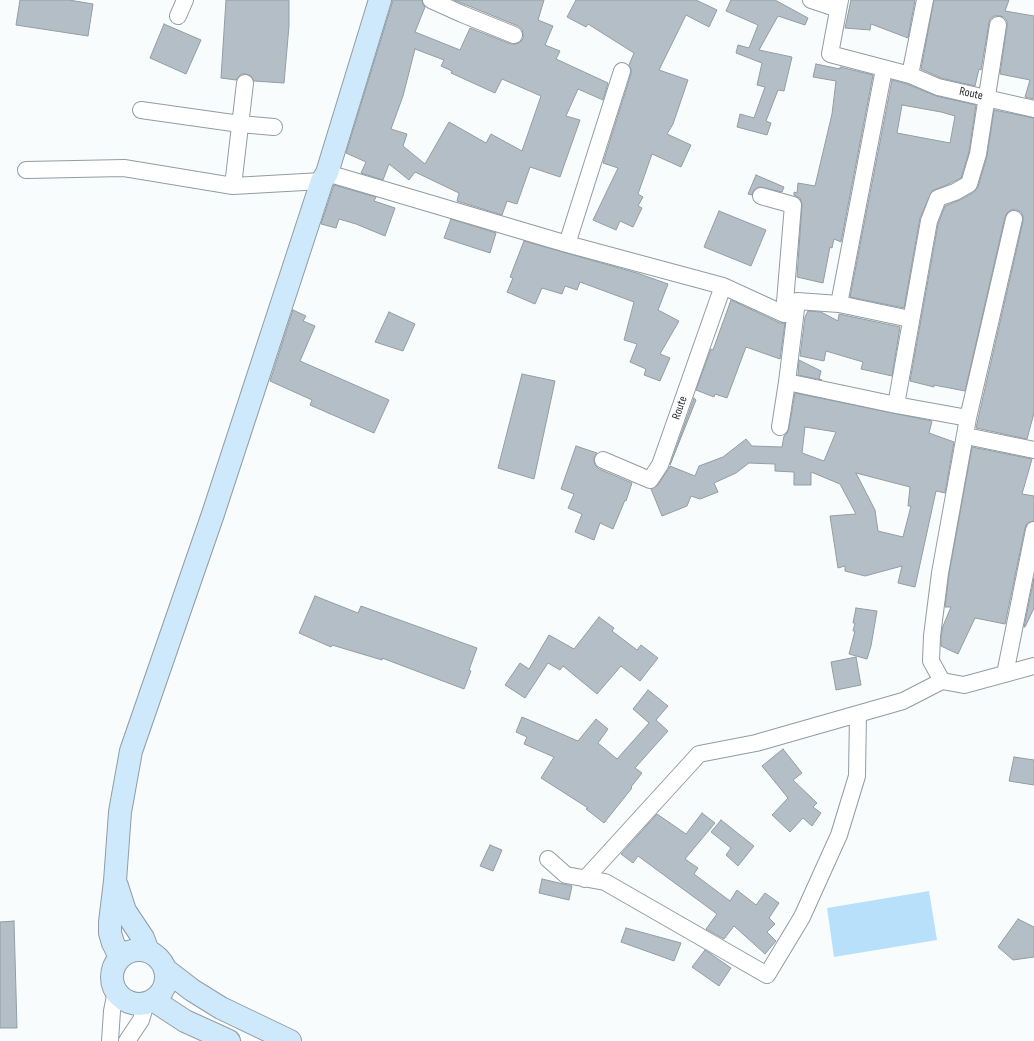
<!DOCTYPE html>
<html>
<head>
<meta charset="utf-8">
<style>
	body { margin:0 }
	canvas { display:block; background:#f9fcfd }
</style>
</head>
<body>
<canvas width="1034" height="1041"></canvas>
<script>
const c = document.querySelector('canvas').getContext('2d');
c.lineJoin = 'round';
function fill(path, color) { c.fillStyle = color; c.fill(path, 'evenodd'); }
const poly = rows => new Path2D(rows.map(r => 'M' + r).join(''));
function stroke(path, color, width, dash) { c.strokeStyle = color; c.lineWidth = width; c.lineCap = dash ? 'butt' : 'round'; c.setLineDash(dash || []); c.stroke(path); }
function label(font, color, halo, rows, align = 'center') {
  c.font = font + ' "Sofia Sans Condensed",sans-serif'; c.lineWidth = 4; c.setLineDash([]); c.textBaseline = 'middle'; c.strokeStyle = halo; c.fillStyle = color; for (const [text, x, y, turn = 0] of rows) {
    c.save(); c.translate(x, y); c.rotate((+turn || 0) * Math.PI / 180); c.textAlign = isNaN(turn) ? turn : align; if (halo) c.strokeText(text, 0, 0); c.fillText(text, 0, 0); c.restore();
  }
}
const green = poly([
	[929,891,937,940,834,957,827,908]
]);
const building = poly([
	[20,0,69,0,93,4,88,36,16,25,20,0],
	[226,0,289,0,289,26,284,83,254,81,251,76,246,74,241,74,236,80,221,78,226,0],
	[393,0,422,0,423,5,425,7,415,32,460,50,470,28,511,44,516,44,520,42,523,39,523,34,522,29,518,26,454,0,544,0,538,20,553,26,545,45,560,51,556,59,608,83,603,100,578,89,566,116,580,120,560,177,530,167,517,204,507,201,502,215,457,201,459,193,415,172,409,180,389,164,383,180,361,173,366,162,346,153,393,0],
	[415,49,444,60,441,66,452,71,451,73,495,93,502,79,541,96,522,151,491,134,486,143,449,122,425,164,403,146,407,134,391,129,403,96,415,49],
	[576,0,696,0,717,10,709,27,686,15,659,70,688,80,673,124,667,134,691,145,681,167,652,154,638,194,643,197,638,206,642,208,633,227,620,221,616,230,593,220,618,168,603,163,631,74,631,69,629,65,634,53,588,24,586,27,567,17,576,0],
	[731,0,775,0,808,18,805,25,778,16,759,50,792,57,784,91,778,90,766,121,771,123,767,135,737,127,740,114,754,118,765,87,757,85,762,63,736,53,738,45,749,48,758,25,726,11,731,0],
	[851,0,915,0,908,38,871,24,870,30,845,28,851,0],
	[934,0,1009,0,1005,11,1034,16,1034,99,1025,97,1030,80,1000,74,1007,26,1007,21,1004,17,1000,16,994,16,990,19,989,23,981,70,979,69,975,86,941,78,921,69,934,0],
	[164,24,201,40,186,74,150,58,164,24],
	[816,64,840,69,840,67,873,75,841,242,834,239,832,248,830,247,823,283,797,277,802,205,800,198,794,195,794,192,797,193,798,183,815,186,832,114,836,81,813,77,816,64],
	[892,80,907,84,936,96,976,105,969,152,961,178,951,183,932,191,920,218,904,308,850,297,892,80],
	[902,105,941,112,955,116,950,143,897,133,902,105],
	[994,110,1034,118,1034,413,1027,439,976,428,1023,221,1023,216,1021,212,1017,210,1011,210,1007,213,1005,217,965,391,934,385,934,387,910,381,938,224,945,206,960,200,974,192,978,187,987,156,994,110],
	[756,175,784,187,782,192,759,187,754,190,752,195,748,194,756,175],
	[334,185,376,197,374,201,395,208,385,236,356,224,339,219,336,228,321,224,334,185],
	[719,211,766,230,751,266,704,247,719,211],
	[451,219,496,233,490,253,444,238,451,219],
	[524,241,637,273,668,284,658,310,679,321,660,354,670,358,660,381,644,375,646,369,630,362,637,344,624,340,634,302,580,282,577,290,565,286,562,294,542,288,535,304,507,292,513,278,510,277,524,241],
	[731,300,780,323,785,323,780,359,746,347,727,398,715,394,714,397,696,390,711,349,713,350,731,300],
	[293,310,306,316,303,321,315,326,300,361,389,400,374,433,310,405,312,400,270,381,293,310],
	[808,311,821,312,838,321,839,314,900,327,892,376,861,369,863,362,826,351,824,361,800,356,805,317,808,311],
	[389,312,415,324,403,351,375,342,389,312],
	[799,360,821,371,819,379,822,380,798,375,799,360],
	[522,374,555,381,534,479,498,468,522,374],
	[795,393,932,421,929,433,954,442,945,493,936,491,915,587,898,583,902,566,865,576,845,571,845,566,838,568,830,516,856,514,840,484,811,472,811,485,794,485,794,472,775,471,775,464,749,463,736,473,714,483,718,492,700,499,691,496,687,506,662,516,651,489,658,485,670,466,695,476,699,466,723,457,746,439,752,446,782,447,784,436,787,433,789,428,795,393],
	[805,427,836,432,824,461,802,453,805,427],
	[856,473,910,487,908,506,911,506,903,537,878,531,875,510,856,473],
	[694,398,696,400,670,465,694,398],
	[576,446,597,453,594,457,594,461,595,465,599,469,632,483,626,501,625,500,613,529,600,523,594,540,575,532,582,514,568,508,574,494,561,489,576,446],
	[972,447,1032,459,1022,494,1034,496,1034,521,1027,523,1025,528,1005,624,975,618,958,654,941,646,941,637,943,626,951,607,945,607,949,574,972,447],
	[1034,578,1034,608,1025,627,1024,627,1034,578],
	[315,596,358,613,361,606,477,648,469,670,471,671,464,689,382,658,382,660,332,645,331,647,299,633,315,596],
	[856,608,877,611,871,646,867,659,849,654,855,631,853,631,855,623,853,623,856,608],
	[599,617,614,628,612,631,637,650,641,645,658,658,640,681,621,666,597,694,563,666,560,670,548,663,525,698,505,685,520,663,529,669,549,635,574,649,599,617],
	[856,657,861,685,836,690,831,662,856,657],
	[648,690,668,706,656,720,668,731,635,768,642,773,631,787,632,788,604,823,586,809,588,808,541,778,554,757,524,744,527,737,516,732,522,717,578,741,596,719,608,729,598,743,617,759,649,723,633,709,648,690],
	[783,749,802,773,793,780,817,803,813,807,821,813,812,826,803,818,790,832,772,815,788,798,762,766,783,749],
	[1014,757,1034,760,1034,785,1009,781,1014,757],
	[702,813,715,823,685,859,698,868,694,874,730,901,737,890,756,905,765,893,779,903,769,918,775,924,767,932,776,941,765,954,734,926,724,939,706,929,717,914,638,856,633,863,621,854,657,814,686,834,702,813],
	[721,820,754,846,738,866,726,855,731,848,711,832,721,820],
	[490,845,502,850,493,871,480,866,490,845],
	[542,879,572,886,569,900,539,893,542,879],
	[1018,919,1034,927,1034,957,1013,960,998,947,1018,919],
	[14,921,17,1028,0,1028,0,922,14,921],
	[626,928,681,943,674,961,621,942,626,928],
	[705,950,731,968,719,986,692,967,705,950]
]);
const street = poly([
	[431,0,462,14,514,35],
	[811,0,838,9],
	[840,0,830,54,910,75,938,87,1034,109],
	[178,16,185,0],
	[910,75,925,0],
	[141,110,240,124,274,127],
	[26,170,124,168,233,186,322,181],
	[327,173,567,244,723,286,784,314,793,205,761,196],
	[233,186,245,83],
	[1014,219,968,418,940,573,932,636,931,661,942,681,964,685,1034,666],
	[567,244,622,71],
	[839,304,884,69],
	[787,382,896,405,968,418],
	[896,405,929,221,938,198,955,192,969,184,978,154,998,25],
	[780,427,787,382,797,301,839,304,910,319],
	[966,436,1034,450],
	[603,460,650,480,660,465,723,286],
	[1005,674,1034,530],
	[548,859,566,875,605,882,767,975,802,917,839,835,857,776,858,714],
	[585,879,699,754,756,743,903,701,942,681],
	[110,1041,112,1011,116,991],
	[127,1041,141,1020,146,1003]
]);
const secondary = poly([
	[117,886,125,911,143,938,148,951],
	'112 977a27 27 0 1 1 54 0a27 27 0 1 1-54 0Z',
	[120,957,113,943,110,933,110,922,115,881,120,812,131,751,213,514,322,181,327,173,380,0],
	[166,970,192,990,221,1008,290,1041],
	[153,1000,185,1021,229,1041]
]);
const streetNames = [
	["Route",971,94,12],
	["Route",680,408,-71]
];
fill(green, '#b9e0fa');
fill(building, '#b3bec6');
stroke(building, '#929da4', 1);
stroke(street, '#919ca4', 18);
stroke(secondary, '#919ca4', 24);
stroke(street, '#fff', 16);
stroke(secondary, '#cde9fb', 22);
label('12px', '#2a2e31', '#fff', streetNames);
</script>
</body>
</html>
